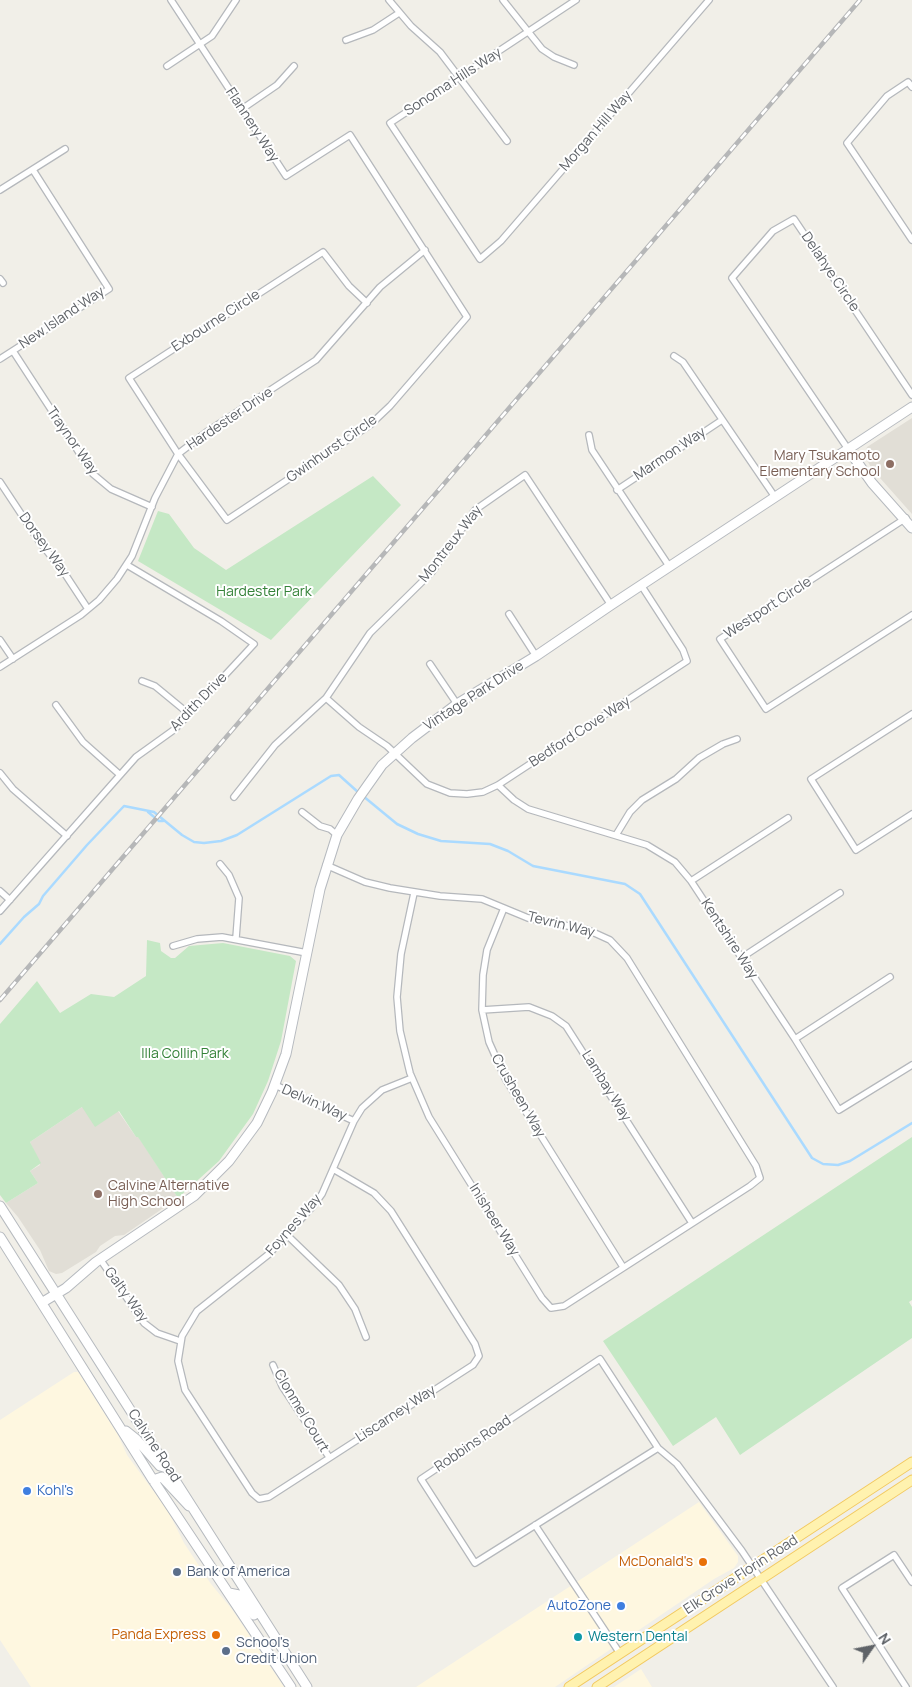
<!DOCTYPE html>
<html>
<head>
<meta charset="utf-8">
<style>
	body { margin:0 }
	#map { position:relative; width:912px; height:1687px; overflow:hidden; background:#f1efe8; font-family:Manrope,sans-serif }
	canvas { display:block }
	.north { position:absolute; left:847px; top:1622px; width:50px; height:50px; -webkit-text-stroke:4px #fff; paint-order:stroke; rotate:57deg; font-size:14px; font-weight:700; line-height:20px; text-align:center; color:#5f6368 }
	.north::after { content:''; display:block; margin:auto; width:18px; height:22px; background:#5f6368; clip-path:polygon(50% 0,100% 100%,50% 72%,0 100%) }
</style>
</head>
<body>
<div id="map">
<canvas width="912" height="1687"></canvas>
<div class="north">N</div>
</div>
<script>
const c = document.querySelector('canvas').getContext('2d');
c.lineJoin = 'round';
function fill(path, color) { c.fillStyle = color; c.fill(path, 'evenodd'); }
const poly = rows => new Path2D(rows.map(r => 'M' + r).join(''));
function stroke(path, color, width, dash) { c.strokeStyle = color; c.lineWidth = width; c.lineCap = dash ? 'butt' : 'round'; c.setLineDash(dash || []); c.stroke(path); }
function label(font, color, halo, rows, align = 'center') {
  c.font = font + ' Manrope,sans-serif'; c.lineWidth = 4; c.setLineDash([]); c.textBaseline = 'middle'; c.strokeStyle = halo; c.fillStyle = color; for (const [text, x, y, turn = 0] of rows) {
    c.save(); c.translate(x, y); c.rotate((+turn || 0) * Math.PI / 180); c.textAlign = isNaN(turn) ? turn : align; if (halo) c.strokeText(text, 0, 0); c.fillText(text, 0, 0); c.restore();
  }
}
const commercial = poly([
	[74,1372,78,1372,82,1378,118,1435,127,1455,168,1511,184,1543,211,1584,231,1608,284,1687,31,1687,0,1640,0,1420],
	[699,1502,738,1556,738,1562,734,1568,714,1579,555,1687,416,1687],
	[641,1669,652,1687,614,1687]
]);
const education = poly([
	[912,418,912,514,872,469,864,455,867,447],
	[82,1107,118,1111,136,1137,138,1136,178,1198,124,1235,115,1236,100,1246,96,1252,62,1273,56,1274,49,1271,40,1250,18,1217,6,1203,38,1183,30,1171,40,1165,30,1142]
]);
const green = poly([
	[373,476,401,505,271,640,138,561,158,511,169,514,194,548,226,570],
	[147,940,160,943,161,951,171,958,175,958,189,946,223,943,290,956,296,961,281,1041,268,1081,253,1114,219,1161,178,1198,138,1137,136,1137,119,1111,95,1127,82,1107,30,1142,41,1163,30,1171,38,1183,6,1203,0,1195,0,1024,37,981,60,1013,91,994,114,997,146,976],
	[912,1137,912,1300,909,1302,912,1307,912,1338,740,1455,716,1417,673,1446,603,1341]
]);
const stream = poly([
	[363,796,397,824,418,834,441,841,490,844,508,851,533,866,625,884,640,894,812,1158,823,1164,838,1165,850,1161,912,1123],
	[148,812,159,821,163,821],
	[0,944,24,917,39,904,43,896,87,845,124,806,154,812,182,835,194,842,204,843,221,841,237,835,331,776,339,775,359,793]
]);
const street = poly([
	[171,0,286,176,350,135,467,317,390,406,370,425,227,520,178,454,129,378,323,252,349,286,367,303],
	[389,0,411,26,440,52,507,141],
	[503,0,542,49,554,57,574,65],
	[576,0,390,123,480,259,501,241,709,0],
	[346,40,373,30,399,13],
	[167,66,212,36,236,0],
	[912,87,908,82,887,96,847,143,912,240],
	[242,109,277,85,294,66],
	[0,190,65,149],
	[0,279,3,283],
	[13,351,93,474,111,489,152,507],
	[674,356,683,362,775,497],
	[0,359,109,289,33,170],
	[589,435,592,450,669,566],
	[848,449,732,278,773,231,794,219,912,395],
	[0,482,39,541,65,574,88,609],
	[617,490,722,420],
	[906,518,720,639,766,709,912,615],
	[509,614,536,656],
	[0,640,13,659],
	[430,664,457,704],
	[0,667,81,615,99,600,117,579,132,556,155,498,178,454,208,431,316,360,380,287,425,250],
	[142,681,155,686,189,714],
	[326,698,359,727,387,746,427,784,450,793,467,794,483,792,498,785,687,661,683,650,641,585],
	[56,705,83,742,119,774],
	[912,714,811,779,856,850,912,814],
	[0,773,13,789,67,836],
	[498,785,514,800,528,809,647,845,675,862,691,881,795,1039,839,1110,912,1065],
	[234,797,275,745,326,698,370,633,432,572,475,510,525,475,611,605],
	[302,812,320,826,330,829,337,835],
	[616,835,630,812,642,800,676,779,699,758,723,744,737,739],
	[220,864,229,875,239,898,236,938],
	[326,865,365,882,390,888,440,896,482,899,528,918,588,930,610,940,627,958,756,1166,760,1178,750,1186,564,1306,551,1308,542,1298,429,1117,410,1073,400,1031,397,997,401,954,414,893],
	[691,881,788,818],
	[0,891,10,900],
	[504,908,487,950,483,975,482,1010,489,1042,506,1080,623,1267],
	[0,911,136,757,175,729,254,644,221,621,127,565],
	[173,946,197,939,222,937,307,953],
	[741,958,840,893],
	[482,1010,529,1007,552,1016,566,1026,692,1223],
	[795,1039,890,977],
	[275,1085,354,1121],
	[333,1169,374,1193,391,1211,475,1344,479,1356,473,1365,269,1497,259,1499,252,1493,185,1390,178,1361,182,1336,197,1311,269,1254,314,1205,322,1194,354,1121,362,1108,382,1090,412,1078],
	[288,1236,339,1285,355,1309,366,1337],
	[100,1259,144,1323,157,1333,180,1341],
	[273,1365,282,1386,329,1457],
	[658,1448,475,1563,421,1479,600,1359,658,1448,677,1464,742,1551,833,1687],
	[535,1525,619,1652],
	[906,1687,842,1588,894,1555,912,1582]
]);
const secondary = poly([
	[848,449,872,483,912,528],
	[0,1206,307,1687],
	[0,1237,153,1480,291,1687],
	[43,1302,66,1288,96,1262,194,1196,229,1161,257,1123,272,1092,286,1054,320,889,337,835,358,799,382,765,412,738,457,704,536,656,611,605,912,407],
	[126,1431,136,1439,160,1466,167,1468],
	[153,1480,162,1477,189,1506],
	[229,1593,239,1595,254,1615]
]);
const primary = poly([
	[569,1687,912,1462],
	[597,1687,912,1480]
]);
const rail = poly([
	[0,1000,860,0]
]);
const markers = [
	[890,464,5,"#8d6e63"],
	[98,1194,5,"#8d6e63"],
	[27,1491,5,"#3f7fe0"],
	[703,1562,5,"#e8710a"],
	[177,1572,5,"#5c6f8a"],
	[621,1606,5,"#3f7fe0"],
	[216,1635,5,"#e8710a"],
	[578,1637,5,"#0f9aa8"],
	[226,1651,5,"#5c6f8a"]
];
const streetNames = [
	["Sonoma Hills Way",453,82,-33],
	["Flannery Way",252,125,57],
	["Morgan Hill Way",596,131,-49],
	["Delahye Circle",830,272,56],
	["New Island Way",62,318,-34],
	["Exbourne Circle",216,321,-33],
	["Hardester Drive",230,419,-34],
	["Traynor Way",72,441,55],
	["Gwinhurst Circle",332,449,-35],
	["Marmon Way",670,454,-34],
	["Montreux Way",451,544,-52],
	["Dorsey Way",44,545,54],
	["Westport Circle",768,608,-33],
	["Vintage Park Drive",474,696,-33],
	["Ardith Drive",199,702,-46],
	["Bedford Cove Way",580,732,-33],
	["Tevrin Way",561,925,14],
	["Kentshire Way",729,939,57],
	["Lambay Way",606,1086,58],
	["Crusheen Way",518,1096,60],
	["Delvin Way",314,1103,24],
	["Inisheer Way",494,1220,58],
	["Foynes Way",294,1225,-49],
	["Galty Way",126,1295,54],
	["Clonmel Court",301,1411,59],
	["Liscarney Way",396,1414,-33],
	["Robbins Road",473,1444,-34],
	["Calvine Road",154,1446,57],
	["Elk Grove Florin Road",741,1575,-33]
];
const educationNames = [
	["Mary Tsukamoto",880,456],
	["Elementary School",880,472],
	["Calvine Alternative",108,1186,"left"],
	["High School",108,1202,"left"]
];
const parkNames = [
	["Hardester Park",264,592],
	["Illa Collin Park",185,1054]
];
const shopNames = [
	["Kohl's",37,1491],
	["AutoZone",611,1606,"right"]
];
const foodNames = [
	["McDonald's",693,1562],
	["Panda Express",206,1635]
];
const serviceNames = [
	["Bank of America",187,1572],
	["School's",236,1643],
	["Credit Union",236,1659]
];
const cultureNames = [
	["Western Dental",588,1637]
];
fill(commercial, '#fef7e0');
fill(education, '#e1ded6');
fill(green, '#c5e8c5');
stroke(stream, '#aadaff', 2.5);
stroke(street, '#b5b8bc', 8);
stroke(secondary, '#b6babf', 11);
stroke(primary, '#f2c960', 11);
stroke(street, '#fff', 5.5);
stroke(secondary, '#fff', 9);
stroke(primary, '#fff2af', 9);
stroke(rail, '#b6b7b8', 4.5);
stroke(rail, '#fff', 2.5, [8]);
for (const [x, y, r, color] of markers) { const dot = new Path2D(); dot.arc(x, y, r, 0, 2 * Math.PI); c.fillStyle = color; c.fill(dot); stroke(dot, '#fff', 2); }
label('14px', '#5f6368', '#fff', streetNames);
label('14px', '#785e54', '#fff', educationNames, 'right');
label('14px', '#348238', '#fff', parkNames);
label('14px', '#366cbe', '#fff', shopNames, 'left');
label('14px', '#c56008', '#fff', foodNames, 'right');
label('14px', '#4e5e75', '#fff', serviceNames, 'left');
label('14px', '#0d838f', '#fff', cultureNames, 'left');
</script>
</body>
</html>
